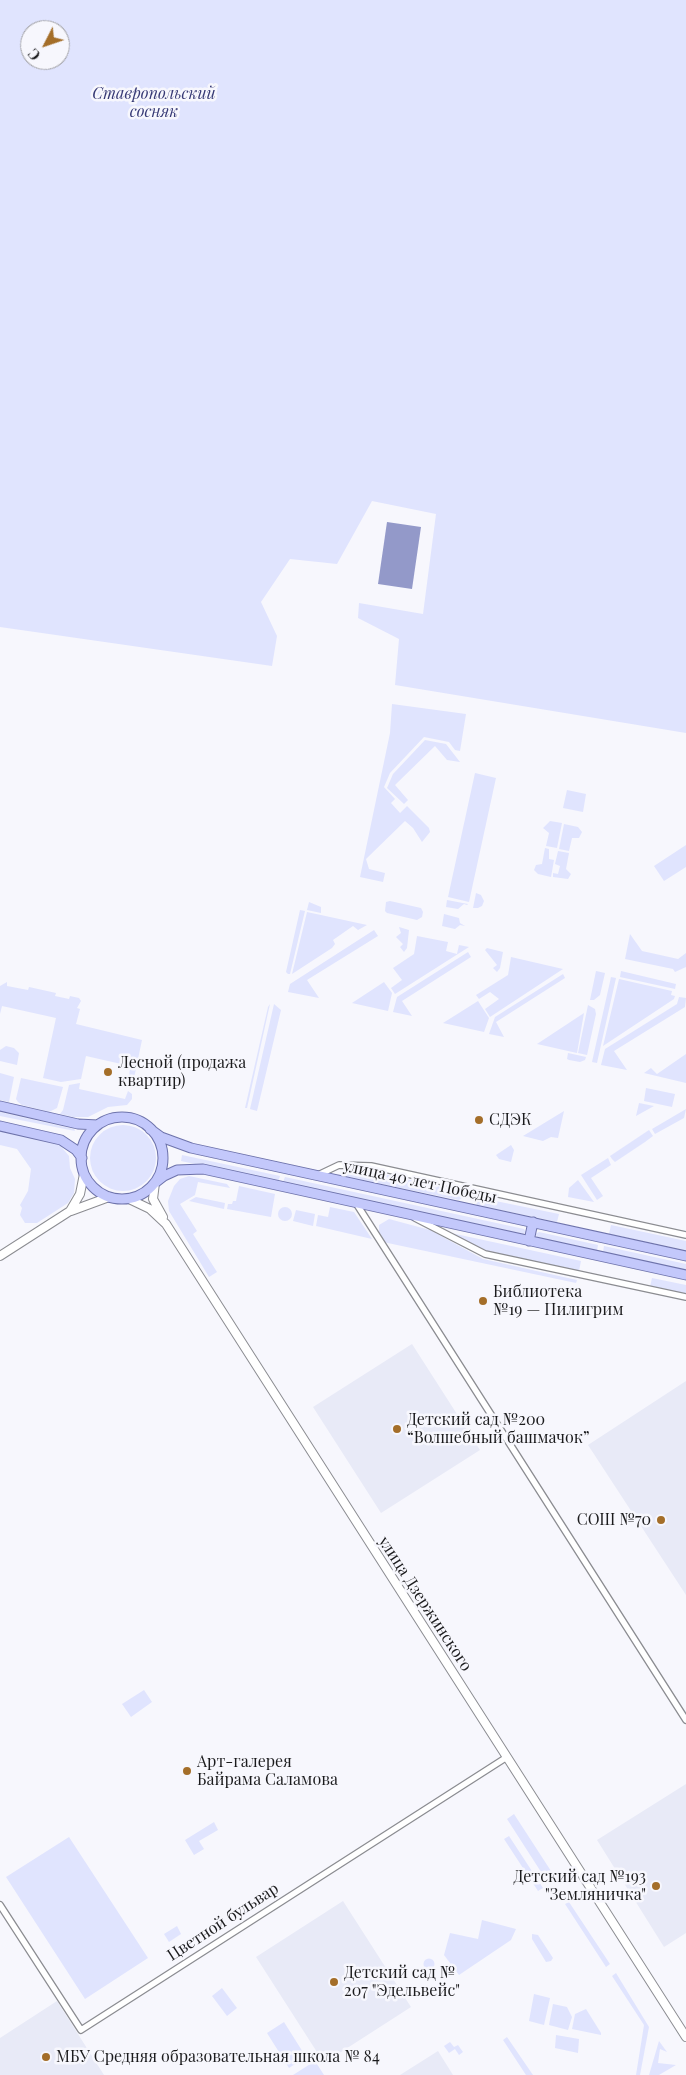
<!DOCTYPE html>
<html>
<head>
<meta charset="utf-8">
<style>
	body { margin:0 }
	#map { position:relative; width:686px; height:2075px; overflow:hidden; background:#f7f7fd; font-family:"Playfair Display",serif }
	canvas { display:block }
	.north { position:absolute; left:20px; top:20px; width:50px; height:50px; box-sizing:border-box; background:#f7f7fd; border:1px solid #9f9fa3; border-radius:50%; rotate:229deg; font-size:14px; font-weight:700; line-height:20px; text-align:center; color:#1b1b1d }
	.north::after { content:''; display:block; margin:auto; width:18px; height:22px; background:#a46e29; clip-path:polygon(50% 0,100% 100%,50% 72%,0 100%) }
</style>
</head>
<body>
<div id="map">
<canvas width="686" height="2075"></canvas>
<div class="north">С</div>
</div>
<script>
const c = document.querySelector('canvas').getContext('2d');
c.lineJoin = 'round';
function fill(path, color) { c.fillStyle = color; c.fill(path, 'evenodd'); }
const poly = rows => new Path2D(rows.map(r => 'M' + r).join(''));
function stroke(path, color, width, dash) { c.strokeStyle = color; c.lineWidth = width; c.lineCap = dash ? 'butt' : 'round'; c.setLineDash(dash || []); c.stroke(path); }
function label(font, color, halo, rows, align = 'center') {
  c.font = font + ' "Playfair Display",serif'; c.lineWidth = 5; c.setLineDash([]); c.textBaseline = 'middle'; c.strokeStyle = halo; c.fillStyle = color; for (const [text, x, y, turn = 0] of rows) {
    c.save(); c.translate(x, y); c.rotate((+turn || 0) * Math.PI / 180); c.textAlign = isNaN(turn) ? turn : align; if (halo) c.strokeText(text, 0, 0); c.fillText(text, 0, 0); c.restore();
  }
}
const built = poly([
	[412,1344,480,1450,381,1513,313,1407],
	[686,1381,686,1595,588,1445],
	[686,1784,686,1933,664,1947,597,1840],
	[343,1901,411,2007,324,2063,256,1957],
	[57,2001,104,2075,0,2075,0,2038],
	[438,2051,453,2075,400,2075]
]);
const green = poly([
	[0,0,686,0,686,733,395,685,399,639,358,618,359,603,423,614,436,514,372,501,337,564,290,559,261,602,277,636,272,666,0,627],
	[30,30,60,30,60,60,30,60],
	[392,704,466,714,460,751,455,750,449,742,424,737,390,773,384,787,395,799,391,803,400,813,407,806,429,828,430,832,422,842,413,828,405,821,366,859,369,869,385,873,383,882,360,877,390,733],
	[425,740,446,744,460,762,447,760,435,746,395,785,408,800,404,804,387,788,393,774],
	[475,773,496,778,469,902,448,897],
	[567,790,586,794,583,812,563,808],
	[550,821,562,823,557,848,546,846,549,833,543,828],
	[564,824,578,827,582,832,579,838,572,838,569,851,559,849],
	[686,845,686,867,664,881,654,866],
	[545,848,549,849,549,859,554,860,551,877,538,874,534,870,536,865,542,864],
	[558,851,569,853,566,869,571,874,568,879,553,877,553,873,558,874,560,866,555,864],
	[476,893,481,895,484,901,482,906,478,908,473,908],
	[447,900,468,904,467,905,464,904,458,909,446,907],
	[390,901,421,908,423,912,422,917,417,920,387,913,385,911,386,902],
	[309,902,321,907,321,913,307,910],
	[300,910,305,911,290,974,288,974,286,972],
	[307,912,367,925,358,930,353,926,333,940,335,944,332,948,292,974],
	[444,914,459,918,460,923,465,926,460,925,455,929,442,926],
	[399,927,409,930,407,948,404,952,400,947,403,944,396,937,401,933],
	[374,930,378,936,307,980,319,998,288,992,290,984],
	[630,934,642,951,678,959,686,953,686,967,675,972,673,969,625,959],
	[417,936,448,942,446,951,457,954,459,945,469,947,395,994,391,988,402,980,393,968,414,954],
	[487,948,503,952,500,968,497,972,493,968,497,965,485,950],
	[468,952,471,957,402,1001,412,1016,393,1012,397,997],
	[511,957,563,969,490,1017,485,1009,499,999,490,992,479,999,476,995,508,975],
	[596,971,605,973,600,995,594,1000,590,1000],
	[621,971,676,984,675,989,620,977],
	[563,974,565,978,496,1022,504,1037,489,1034,495,1017],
	[611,977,616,978,597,1063,592,1062],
	[619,979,672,991,671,995,675,996,674,999,603,1046],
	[7,982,7,986,28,990,29,987,56,993,55,996,69,999,70,996,79,998,81,1001,77,1008,80,1009,76,1024,142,1040,134,1078,129,1077,130,1066,86,1056,81,1079,61,1082,43,1078,56,1018,2,1006,0,1014,0,986],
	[384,982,392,993,388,1011,352,1003],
	[679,997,686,998,685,1007,614,1051,627,1070,601,1065,605,1049,677,1004],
	[478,1001,489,1018,484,1032,443,1023],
	[270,1004,247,1108,245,1108,268,1007],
	[274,1004,281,1010,257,1111,250,1109],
	[588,1005,595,1009,596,1014,587,1055,578,1053],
	[584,1013,577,1053,537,1044],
	[6,1046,14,1048,19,1053,17,1065,0,1061,0,1050],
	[568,1053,586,1057,585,1060,580,1062,569,1060,567,1059],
	[686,1054,686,1083,644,1073,651,1068,657,1074],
	[0,1073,14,1077,9,1102,0,1100],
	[21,1078,63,1087,57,1108,49,1112,22,1105,18,1102,16,1099],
	[80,1083,79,1089,125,1099,128,1091,132,1094,132,1099,127,1105,108,1107,88,1117,73,1117,60,1114,63,1110,69,1085],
	[646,1088,675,1094,672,1107,644,1101],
	[639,1103,654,1106,636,1116],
	[686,1109,684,1118,655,1134,652,1129],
	[564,1111,558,1138,551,1137,543,1141,523,1136],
	[0,1112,74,1129,75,1131,0,1116],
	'90 1158a33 33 0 1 1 66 0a33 33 0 1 1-66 0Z',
	[0,1130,59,1144,69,1156,70,1168,75,1179,74,1193,68,1203,37,1223,25,1223,20,1215,22,1208,20,1205,28,1191,31,1169,17,1149,0,1145],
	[649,1130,653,1136,645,1142,615,1162,612,1159,610,1156],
	[511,1145,514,1150,511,1162,499,1159,496,1155],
	[182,1155,280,1176,278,1182,181,1161],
	[608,1158,611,1165,591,1178,603,1196,597,1200,581,1175],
	[370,1171,463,1192,465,1196,459,1200,337,1175],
	[189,1176,227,1184,230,1188,198,1182,195,1195,180,1204,197,1231,193,1234,217,1272,209,1277,169,1211,168,1201,174,1186,180,1179],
	[285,1177,524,1229,526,1232,523,1234,283,1182],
	[578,1180,594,1202,568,1197,569,1188],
	[239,1186,275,1194,271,1217,227,1209,228,1204,232,1204,233,1201,236,1201],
	[196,1197,225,1203,224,1209,189,1201],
	[476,1197,559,1214,557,1222,477,1205,474,1200],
	[330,1207,354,1212,372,1239,316,1226,318,1215,328,1217],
	'278 1214a7 7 0 1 1 14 0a7 7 0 1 1-14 0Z',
	[296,1210,315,1214,313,1226,293,1221],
	[389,1219,430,1230,483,1259,577,1280,576,1283,383,1242,379,1234,379,1225],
	[611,1225,686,1241,686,1250,609,1234],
	[539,1232,598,1245,597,1251,538,1238,535,1234],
	[451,1233,581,1261,579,1271,485,1251],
	[604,1246,686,1264,686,1271,603,1252],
	[652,1278,686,1285,686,1294,650,1287],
	[144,1690,152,1702,131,1717,122,1704],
	[514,1814,551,1871,543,1875,507,1819],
	[214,1822,218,1830,199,1841,204,1849,194,1855,185,1840],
	[509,1836,543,1888,538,1891,504,1839],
	[69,1837,148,1958,85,1999,6,1877],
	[569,1902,610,1964,606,1967,565,1904],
	[482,1920,516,1929,511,1940,459,1975,444,1955,450,1933,478,1939],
	[177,1926,181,1934,169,1942,164,1934],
	[532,1934,538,1935,553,1958,551,1961,546,1962,532,1939],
	'423.5 1964a5.5 5.5 0 1 1 11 0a5.5 5.5 0 1 1-11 0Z',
	[616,1973,649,2027,640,2075,636,2075,644,2025,612,1976],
	[222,1988,237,2008,227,2016,212,1996],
	[534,1994,550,1998,544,2025,529,2021],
	[553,2004,567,2007,572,2017,568,2030,549,2025],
	[586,2009,601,2033,601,2035,572,2029,575,2014],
	[284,2022,306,2057,289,2068,267,2033],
	[556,2035,579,2039,578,2053,555,2048],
	[507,2037,533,2075,526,2075,503,2040],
	[659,2041,667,2052,660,2049,658,2063,676,2065,659,2075,649,2075],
	[450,2042,454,2047,458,2045,463,2052,459,2055,455,2049,449,2053,444,2046],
	[315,2061,324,2075,293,2075]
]);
const water = poly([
	[387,522,421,527,412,589,378,584]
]);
const minor = poly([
	[318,1175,339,1165,371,1166,686,1235],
	[356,1203,686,1720],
	[415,1218,485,1254,686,1297],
	[0,1905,81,2030,507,1757]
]);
const secondary = poly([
	[155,1183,153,1199,163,1217],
	[129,1199,150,1209,166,1224,686,2037],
	[71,1211,109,1197],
	[0,1256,70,1211,80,1194,84,1174]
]);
const primary = poly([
	[0,1106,78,1124,98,1125],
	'81 1158a41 41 0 1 1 82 0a41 41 0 1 1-82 0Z',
	[0,1126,61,1140,76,1150,82,1158],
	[150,1129,161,1137,191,1148,686,1256],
	[155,1183,164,1176,177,1170,203,1169,686,1275],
	[529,1241,533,1222]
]);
const markers = [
	[108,1072,5,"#a46e29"],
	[479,1120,5,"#a46e29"],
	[483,1301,5,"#a46e29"],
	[397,1429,5,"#a46e29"],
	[661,1520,5,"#a46e29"],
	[187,1771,5,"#a46e29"],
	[656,1886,5,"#a46e29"],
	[334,1982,5,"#a46e29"],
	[46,2057,5,"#a46e29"]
];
const parkNames = [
	["Ставропольский",154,94],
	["сосняк",154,112]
];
const poiNames = [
	["Лесной (продажа",118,1063],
	["квартир)",118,1081],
	["СДЭК",489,1120],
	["Библиотека",493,1292],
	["№19 — Пилигрим",493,1310],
	["Детский сад №200",407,1420],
	["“Волшебный башмачок”",407,1438],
	["СОШ №70",651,1520,"right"],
	["Арт-галерея",197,1762],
	["Байрама Саламова",197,1780],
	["Детский сад №193",646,1877,"right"],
	["\"Земляничка\"",646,1895,"right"],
	["Детский сад №",344,1973],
	["207 \"Эдельвейс\"",344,1991],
	["МБУ Средняя образовательная школа № 84",56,2057]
];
const streetNames = [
	["улица 40 лет Победы",420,1182,12],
	["улица Дзержинского",425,1604,57],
	["Цветной бульвар",223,1922,-33]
];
fill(built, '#e8eaf7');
fill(green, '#e0e4fe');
fill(water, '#9399c9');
stroke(minor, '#8b8c91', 8);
stroke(secondary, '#8b8c91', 10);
stroke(primary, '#6e73ab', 11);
stroke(minor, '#fff', 5.5);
stroke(secondary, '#fff', 8);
stroke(primary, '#c3c8fb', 9);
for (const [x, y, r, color] of markers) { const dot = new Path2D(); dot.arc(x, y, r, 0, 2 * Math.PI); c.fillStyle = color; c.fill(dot); stroke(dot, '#f7f7fd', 2); }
label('italic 16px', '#363975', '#f7f7fd', parkNames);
label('16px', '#1b1b1d', '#f7f7fd', poiNames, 'left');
label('16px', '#1b1b1d', '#f7f7fd', streetNames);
</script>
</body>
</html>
